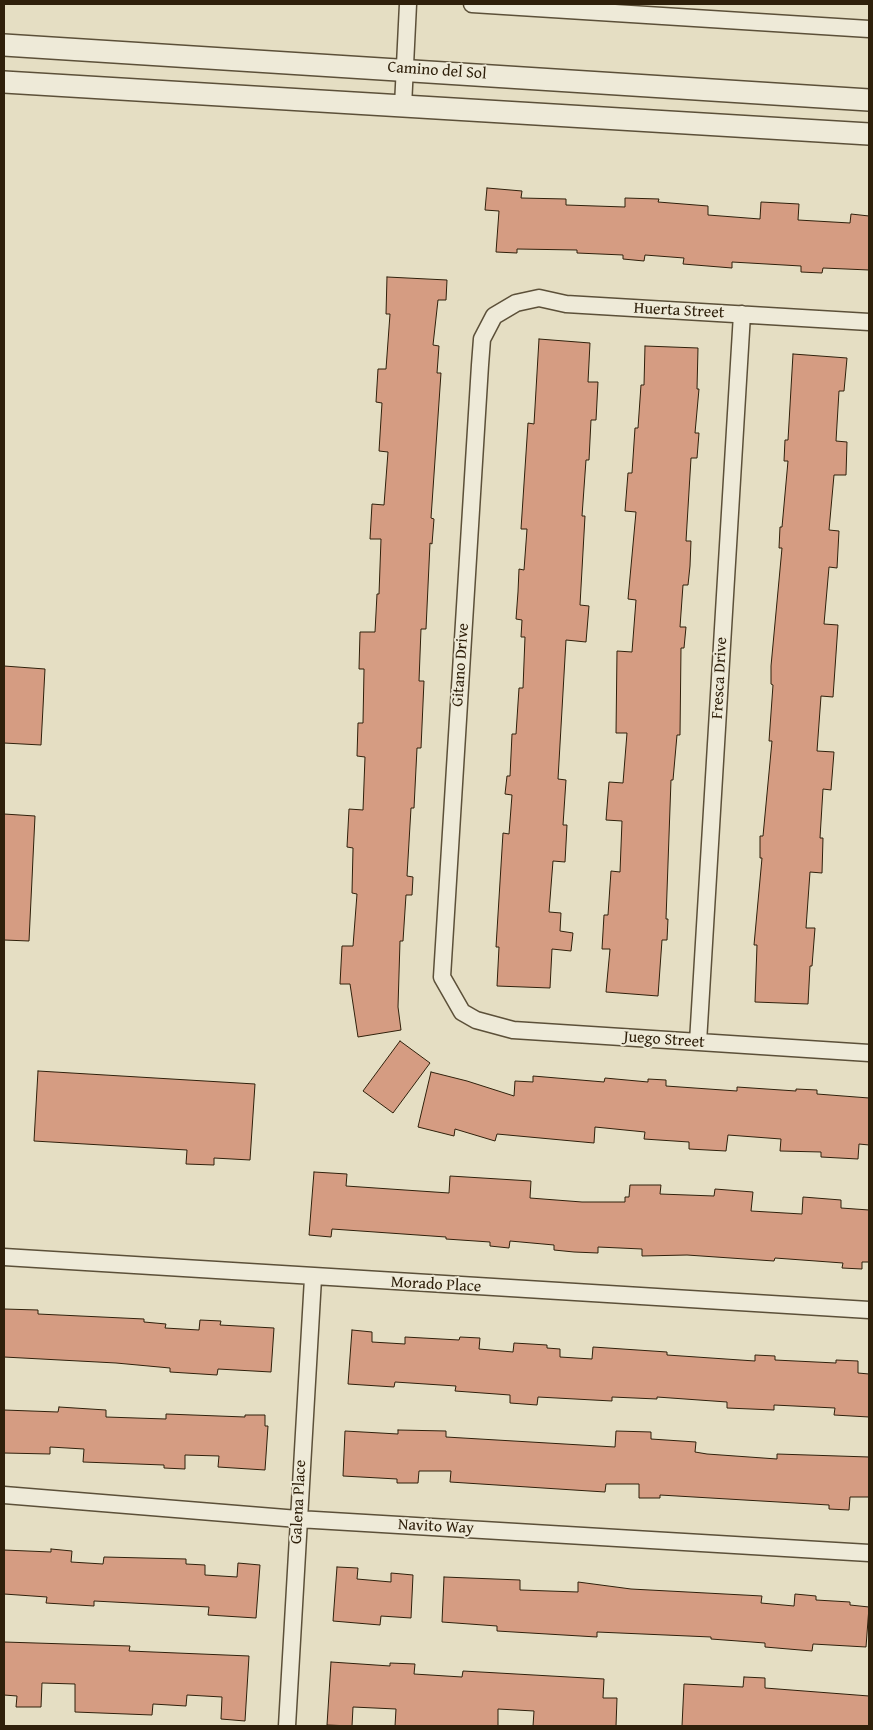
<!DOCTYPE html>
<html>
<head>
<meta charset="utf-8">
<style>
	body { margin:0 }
	#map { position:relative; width:873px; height:1730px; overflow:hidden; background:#e5dec3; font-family:"Gentium Book Plus",serif }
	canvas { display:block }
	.frame { position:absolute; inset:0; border:5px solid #2f200b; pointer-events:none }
</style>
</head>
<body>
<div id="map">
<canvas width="873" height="1730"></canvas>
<div class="frame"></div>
</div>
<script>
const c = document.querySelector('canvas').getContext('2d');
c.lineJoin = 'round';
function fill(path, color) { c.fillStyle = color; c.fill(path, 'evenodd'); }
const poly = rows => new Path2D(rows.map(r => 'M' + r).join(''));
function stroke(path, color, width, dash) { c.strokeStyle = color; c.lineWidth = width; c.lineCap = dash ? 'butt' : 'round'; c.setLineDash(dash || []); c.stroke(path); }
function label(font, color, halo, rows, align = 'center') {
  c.font = font + ' "Gentium Book Plus",serif'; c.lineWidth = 4; c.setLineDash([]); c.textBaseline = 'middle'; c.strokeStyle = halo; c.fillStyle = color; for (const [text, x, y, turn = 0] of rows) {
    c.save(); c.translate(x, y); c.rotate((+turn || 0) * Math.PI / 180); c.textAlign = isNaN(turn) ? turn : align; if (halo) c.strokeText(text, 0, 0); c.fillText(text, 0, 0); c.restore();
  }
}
const building = poly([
	[487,188,522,191,521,198,566,199,566,205,625,207,625,198,659,199,658,202,708,206,708,215,760,219,761,202,799,204,798,220,850,223,851,214,869,216,869,270,823,268,822,273,801,272,801,266,732,262,732,268,683,264,684,258,645,255,644,261,623,259,623,255,577,253,577,250,517,249,517,253,496,252,499,211,485,210,487,188],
	[387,277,447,280,446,300,438,300,433,345,439,346,437,373,441,373,431,518,434,519,432,544,430,543,426,629,421,629,419,681,424,681,421,748,417,748,414,808,411,808,407,876,413,877,412,895,406,895,403,941,400,941,398,1007,401,1030,358,1037,350,984,340,984,342,946,353,946,357,894,352,893,353,848,347,847,349,809,363,810,365,757,357,756,358,723,363,723,364,669,359,669,360,632,375,632,377,594,379,594,381,539,370,539,372,504,384,505,388,452,379,451,382,403,376,402,378,369,386,369,390,314,386,314,387,277],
	[539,339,590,343,588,382,598,382,596,420,591,420,589,460,586,460,582,516,585,516,580,605,589,606,586,642,566,640,558,779,566,780,563,825,567,825,565,862,553,861,549,912,561,913,560,931,573,933,571,951,552,949,550,988,497,986,499,947,496,947,503,833,509,834,512,795,505,794,507,776,510,776,512,734,516,734,519,688,523,688,525,637,521,637,522,620,516,619,518,592,519,569,524,570,527,529,521,529,528,423,534,424,539,339],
	[645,346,698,348,697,389,699,389,695,433,699,433,697,458,691,458,686,541,691,541,690,566,688,585,683,585,680,627,686,627,684,648,681,648,680,735,677,735,673,780,671,780,666,919,668,919,667,940,662,940,658,996,606,992,610,949,602,949,604,915,608,915,611,871,620,872,622,821,606,820,609,782,623,783,627,733,616,733,617,651,632,652,636,600,628,599,636,512,625,511,628,473,632,473,635,428,638,428,641,385,644,385,645,346],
	[793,354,847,358,844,391,839,391,836,441,847,442,846,475,834,475,829,530,839,531,837,568,829,567,824,624,838,625,833,697,821,696,817,751,834,752,831,790,823,789,820,838,823,838,822,873,810,872,806,928,815,928,812,966,810,966,808,1004,755,1002,757,945,754,945,762,858,760,858,760,836,763,836,772,741,769,741,773,685,771,684,771,666,782,548,779,548,780,527,782,527,788,461,784,461,785,440,788,440,793,354],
	[4,666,45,669,41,745,4,743,4,666],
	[4,814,35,816,29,941,4,940,4,814],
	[400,1041,430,1063,393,1113,363,1091,400,1041],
	[38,1071,255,1084,250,1160,214,1158,214,1165,186,1164,187,1150,34,1141,38,1071],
	[431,1072,467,1081,514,1096,515,1081,533,1082,533,1076,604,1082,605,1078,648,1082,648,1079,666,1080,666,1086,737,1091,737,1087,796,1091,796,1089,817,1090,817,1094,869,1098,869,1145,859,1144,858,1159,821,1157,821,1152,780,1151,781,1139,728,1135,726,1151,689,1149,689,1142,644,1139,645,1132,595,1127,594,1143,497,1134,495,1141,455,1129,454,1136,418,1127,431,1072],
	[314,1172,347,1174,346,1186,449,1193,450,1176,531,1181,530,1198,582,1202,625,1202,625,1197,629,1197,630,1185,661,1185,660,1194,714,1196,715,1189,753,1192,751,1211,802,1214,803,1197,841,1200,841,1208,869,1210,869,1262,862,1262,862,1269,842,1268,843,1263,775,1258,774,1261,687,1255,642,1256,642,1249,598,1247,598,1253,574,1252,554,1250,554,1245,510,1241,509,1248,490,1246,490,1242,446,1239,446,1237,332,1229,331,1237,309,1235,314,1172],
	[4,1309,38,1310,38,1314,144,1319,144,1322,166,1324,165,1328,199,1330,200,1320,221,1321,220,1325,274,1328,271,1372,218,1369,217,1375,170,1372,170,1368,116,1363,4,1357,4,1309],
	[352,1330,372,1332,372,1342,405,1344,405,1337,459,1340,460,1337,480,1338,479,1349,513,1352,514,1343,547,1345,547,1348,560,1349,560,1357,592,1359,593,1347,667,1352,667,1355,755,1361,755,1355,775,1356,775,1360,836,1363,836,1360,858,1361,858,1373,869,1374,869,1417,834,1415,835,1408,774,1405,774,1410,727,1408,727,1402,657,1397,657,1399,612,1397,612,1401,538,1397,537,1405,510,1403,510,1395,455,1391,456,1386,395,1382,394,1387,348,1384,352,1330],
	[59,1407,106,1410,106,1417,166,1419,166,1414,245,1417,245,1415,265,1415,265,1426,268,1426,265,1470,218,1467,219,1456,185,1455,185,1469,164,1468,164,1465,83,1462,84,1449,50,1447,50,1454,4,1453,4,1410,58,1412,59,1407],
	[398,1430,446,1431,446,1437,615,1447,616,1431,651,1432,651,1439,696,1442,695,1452,707,1454,777,1459,777,1454,869,1457,869,1497,850,1497,849,1510,829,1509,829,1505,660,1495,660,1498,639,1498,639,1484,606,1484,605,1492,450,1482,451,1471,419,1471,418,1483,397,1483,397,1479,343,1476,345,1431,398,1434,398,1430],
	[51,1549,72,1551,71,1562,103,1564,104,1557,186,1559,186,1564,205,1565,205,1575,237,1577,238,1563,260,1565,256,1618,208,1615,209,1607,94,1601,94,1606,46,1603,47,1597,4,1594,4,1550,51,1552,51,1549],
	[337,1567,358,1568,357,1579,391,1582,391,1573,413,1575,411,1618,381,1616,380,1625,333,1621,337,1567],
	[444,1577,520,1580,520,1590,578,1592,578,1582,631,1589,762,1596,761,1603,794,1606,795,1594,816,1596,816,1600,850,1602,850,1605,869,1607,866,1647,813,1644,812,1651,765,1647,765,1643,711,1639,711,1637,597,1632,597,1637,497,1631,497,1626,442,1622,444,1577],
	[4,1642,130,1646,129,1651,249,1656,245,1721,221,1719,222,1697,187,1695,186,1706,153,1704,152,1715,75,1712,75,1684,42,1683,41,1707,16,1707,17,1696,4,1695,4,1642],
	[331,1662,390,1666,390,1663,415,1664,414,1674,462,1677,463,1671,604,1679,603,1698,617,1698,616,1726,533,1726,534,1711,498,1709,498,1726,395,1726,396,1709,353,1707,352,1726,327,1725,331,1662],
	[744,1677,765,1678,765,1688,869,1696,869,1726,682,1726,684,1684,743,1687,744,1677]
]);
const minor = poly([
	[472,4,869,29],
	[403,106,408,4],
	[869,322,566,304,539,298,516,303,494,316,482,339,480,365,442,977,462,1012,476,1020,513,1030,869,1053],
	[698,1042,742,314],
	[4,1257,869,1310],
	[4,1495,298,1519,869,1553],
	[287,1726,313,1278]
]);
const tertiary = poly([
	[4,45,869,100],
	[4,82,869,134]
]);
const streetNames = [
	["Camino del Sol",437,71,4],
	["Huerta Street",679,311,3],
	["Gitano Drive",461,665,-86],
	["Fresca Drive",720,678,-87],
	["Juego Street",664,1040,4],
	["Morado Place",436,1285,3],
	["Galena Place",299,1502,-87],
	["Navito Way",436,1527,3]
];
fill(building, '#d59c82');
stroke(building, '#2f200b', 1);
stroke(minor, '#5c5039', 19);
stroke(tertiary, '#5c5039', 24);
stroke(minor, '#eeead8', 16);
stroke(tertiary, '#eeead8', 21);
label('16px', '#2f200b', '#eeead8', streetNames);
</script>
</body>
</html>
